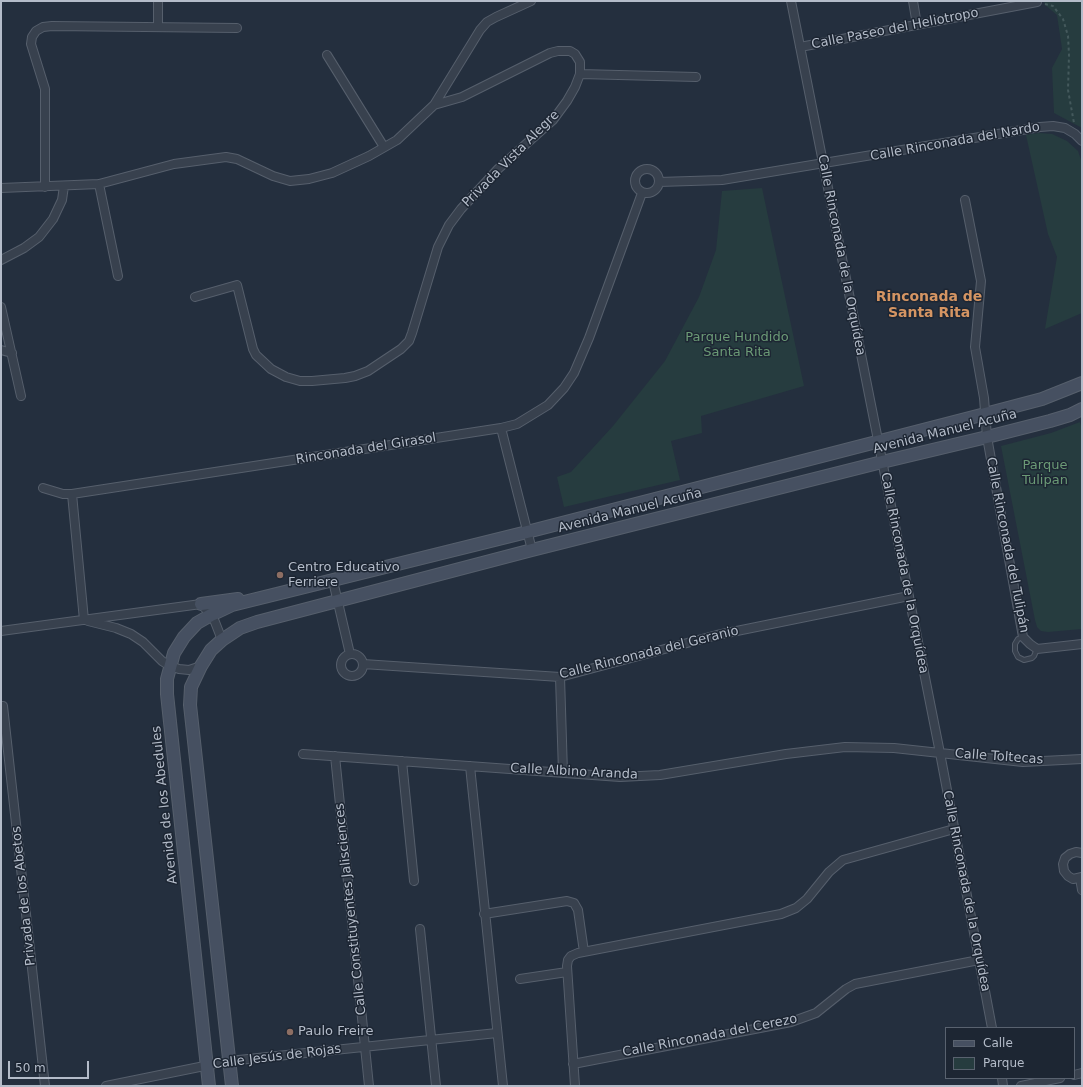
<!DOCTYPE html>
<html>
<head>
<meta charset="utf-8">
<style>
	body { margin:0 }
	#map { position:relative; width:1083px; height:1087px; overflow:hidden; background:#242f3e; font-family:"DejaVu Sans",sans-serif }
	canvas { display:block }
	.frame { position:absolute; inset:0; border:2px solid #b4bcc9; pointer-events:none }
	.legend { position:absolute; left:945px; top:1027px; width:130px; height:52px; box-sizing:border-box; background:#1d2633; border:1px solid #59626f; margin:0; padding:5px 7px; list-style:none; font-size:12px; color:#b4bcc9 }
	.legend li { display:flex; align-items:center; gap:8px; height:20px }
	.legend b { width:20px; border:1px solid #59626f }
	.scale { position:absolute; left:8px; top:1061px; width:81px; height:18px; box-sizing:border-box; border:2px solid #b4bcc9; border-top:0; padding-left:5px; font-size:12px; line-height:14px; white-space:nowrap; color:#b4bcc9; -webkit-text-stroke:3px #1d2633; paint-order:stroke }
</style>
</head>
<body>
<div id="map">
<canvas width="1083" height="1087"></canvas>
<div class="frame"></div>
<ul class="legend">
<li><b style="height:5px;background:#465061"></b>Calle</li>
<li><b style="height:11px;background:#263c3f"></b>Parque</li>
</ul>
<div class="scale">50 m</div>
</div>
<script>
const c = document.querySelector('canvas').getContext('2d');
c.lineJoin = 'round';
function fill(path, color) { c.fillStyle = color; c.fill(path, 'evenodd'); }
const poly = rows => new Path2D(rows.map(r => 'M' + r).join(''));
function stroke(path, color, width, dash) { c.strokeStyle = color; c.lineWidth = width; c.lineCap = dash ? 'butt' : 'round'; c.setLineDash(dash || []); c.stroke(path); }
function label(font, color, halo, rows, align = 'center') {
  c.font = font + ' "DejaVu Sans",sans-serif'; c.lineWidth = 3; c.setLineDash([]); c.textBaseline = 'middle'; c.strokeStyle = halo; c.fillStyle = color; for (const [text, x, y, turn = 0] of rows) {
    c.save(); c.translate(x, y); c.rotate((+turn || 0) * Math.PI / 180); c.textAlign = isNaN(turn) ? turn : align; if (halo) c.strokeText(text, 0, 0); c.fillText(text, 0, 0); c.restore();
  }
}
const green = poly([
	[1044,1,1082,1,1082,128,1054,113,1052,68,1062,49,1057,15,1045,5],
	[1039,133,1052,134,1067,141,1078,151,1082,163,1082,313,1045,329,1057,257,1048,234,1026,135],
	[762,188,804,386,701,416,702,433,671,441,680,480,564,507,557,477,571,472,613,426,665,361,699,297,716,250,722,191],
	[1080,422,1082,429,1082,629,1048,632,1041,631,1037,627,1035,620,1001,446,1051,433]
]);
const path = poly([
	[1045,4,1053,6,1063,19,1068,36,1069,55,1068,90,1074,123]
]);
const lane = poly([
	[1023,637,1018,639,1015,644,1015,651,1018,657,1024,660,1032,658,1034,656,1037,649]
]);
const street = poly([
	[791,1,940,753,992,1028],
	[913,1,917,25],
	[158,27,158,1],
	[800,47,1037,2,1037,1],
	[327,55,384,147],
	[580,74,696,77],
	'635 181a12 12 0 1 1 24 0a12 12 0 1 1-24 0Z',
	[659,182,722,180,1040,127,1053,126,1065,128,1075,134,1082,141],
	[99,184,118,276],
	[45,187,45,89,31,44,32,37,36,31,43,27,52,26,237,28],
	[1,188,99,184,174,164,226,157,237,159,273,176,290,181,309,179,332,173,369,156,397,140,434,105,480,30,487,22,496,17,531,1],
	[965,200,981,281,975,347,984,398,987,437,1023,637,1030,644,1037,649,1082,644],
	[1,260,24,248,39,237,53,219,62,200,64,186],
	[195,297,237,285,253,349,256,355,271,369,286,377,300,381,312,381,345,378,355,376,368,371,401,349,409,341,412,333,438,247,449,225,461,209,498,169,553,120,567,101,575,87,580,74,580,62,575,54,570,51,558,51,550,53,462,97,434,105],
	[1,307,21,396],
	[1,350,12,353],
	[501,428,532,550],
	[43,488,63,494,72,494,501,428,517,424,548,405,564,388,574,373,589,338,642,193],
	[72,494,84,620],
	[333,581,350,654],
	[88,621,116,628,131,634,143,642,162,661,170,666,179,669,189,670,201,666],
	[1,631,201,604,211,615,215,622,222,640],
	'341 665a11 11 0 1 1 22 0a11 11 0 1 1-22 0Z',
	[363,664,560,677,717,635,909,596],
	[560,677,563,773],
	[3,706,45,1086],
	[303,754,620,777,660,775,786,754,845,747,894,748,1023,762,1082,759],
	[335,756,369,1086],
	[402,761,414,881],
	[470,766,503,1086],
	[1082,853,1076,852,1070,854,1065,858,1063,864,1064,871,1068,876,1073,879,1082,877],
	[1080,878,1082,890],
	[484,914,567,901,574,903,578,910,584,952],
	[420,929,436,1086],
	[520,979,567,972],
	[573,1064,791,1022,816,1013,846,989,855,984,979,960],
	[1074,1075,1082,1073],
	[1002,1078,1003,1086],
	[106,1086,229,1061,497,1033],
	[575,1086,567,966,568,960,571,956,578,953,781,914,796,908,807,899,829,872,843,860,954,829],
	[1021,1086,1060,1078]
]);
const secondary = poly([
	[201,604,238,599],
	[209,1086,167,694,167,679,174,653,184,637,197,623,211,615,232,605,527,532,985,414,1042,399,1082,383],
	[232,1086,190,705,191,687,201,666,211,650,222,640,240,628,257,622,532,550,882,462,987,437,1050,421,1070,415,1082,409]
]);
const markers = [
	[280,575,4,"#8d6e63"],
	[290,1032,4,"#8d6e63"]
];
const streetNames = [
	["Calle Paseo del Heliotropo",895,29,-11],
	["Calle Rinconada del Nardo",955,142,-10],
	["Privada Vista Alegre",511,159,-45],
	["Calle Rinconada de la Orquídea",841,255,79],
	["Avenida Manuel Acuña",945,432,-14],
	["Rinconada del Girasol",366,449,-9],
	["Avenida Manuel Acuña",630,511,-14],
	["Calle Rinconada del Tulipán",1007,545,79],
	["Calle Rinconada de la Orquídea",904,573,79],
	["Calle Rinconada del Geranio",649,653,-14],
	["Calle Toltecas",999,757,4],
	["Calle Albino Aranda",574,772,3],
	["Avenida de los Abedules",165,805,-96],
	["Calle Rinconada de la Orquídea",966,891,79],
	["Privada de los Abetos",24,896,-96],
	["Calle Constituyentes Jalisciences",351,909,-96],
	["Calle Rinconada del Cerezo",710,1036,-11],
	["Calle Jesús de Rojas",277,1057,-7]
];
const parkNames = [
	["Parque Hundido",737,338],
	["Santa Rita",737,353],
	["Parque",1045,466],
	["Tulipan",1045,481]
];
const poiNames = [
	["Centro Educativo",288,568],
	["Ferriere",288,583],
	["Paulo Freire",298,1032]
];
const neighbourhoodNames = [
	["Rinconada de",929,297],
	["Santa Rita",929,313]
];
fill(green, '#263c3f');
stroke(lane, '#565f6c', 6);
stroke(street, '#565f6c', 10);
stroke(secondary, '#565f6c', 14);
stroke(path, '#44595c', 2, [3, 3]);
stroke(lane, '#38414e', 4);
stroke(street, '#38414e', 8);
stroke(secondary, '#465061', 12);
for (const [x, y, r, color] of markers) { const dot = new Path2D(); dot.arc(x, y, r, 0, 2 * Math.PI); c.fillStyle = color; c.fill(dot); stroke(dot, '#1d2633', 1.5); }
label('13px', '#b4bcc9', '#1d2633', streetNames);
label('13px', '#6b9a76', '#1d2633', parkNames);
label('13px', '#b4bcc9', '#1d2633', poiNames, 'left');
label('bold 14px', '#d59563', '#1d2633', neighbourhoodNames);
</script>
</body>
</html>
